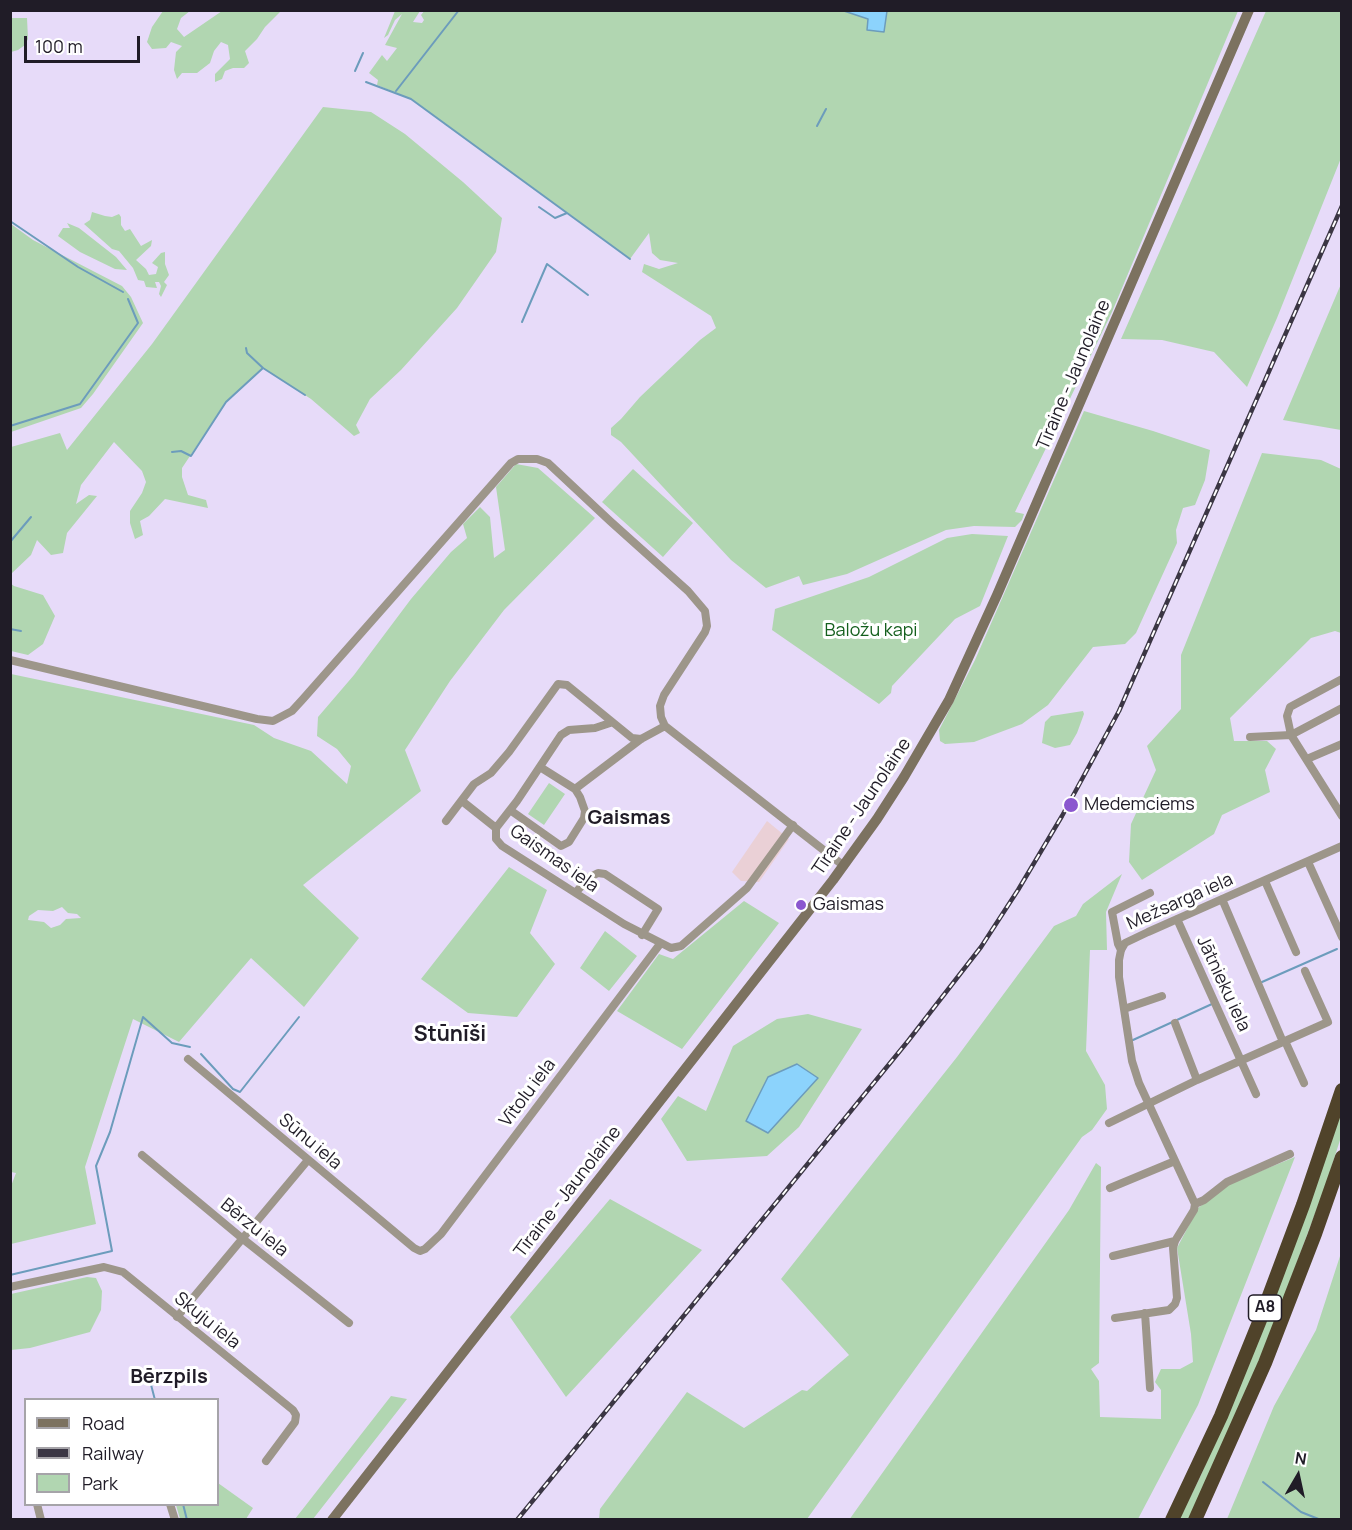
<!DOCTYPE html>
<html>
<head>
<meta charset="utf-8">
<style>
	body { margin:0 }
	#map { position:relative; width:1352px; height:1530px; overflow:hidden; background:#e7dbf9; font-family:Manrope,sans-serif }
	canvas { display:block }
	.frame { position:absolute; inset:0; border:12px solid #201c27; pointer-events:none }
	.legend { position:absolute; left:24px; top:1398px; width:195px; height:108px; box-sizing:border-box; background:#fff; border:2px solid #a6a4a9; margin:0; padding:8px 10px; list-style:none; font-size:18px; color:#201c27 }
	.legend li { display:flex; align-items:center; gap:12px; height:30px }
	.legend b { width:30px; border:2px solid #a6a4a9 }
	.north { position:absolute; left:1268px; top:1446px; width:60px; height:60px; -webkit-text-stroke:4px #fff; paint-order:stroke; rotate:9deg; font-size:16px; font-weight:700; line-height:24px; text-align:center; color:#201c27 }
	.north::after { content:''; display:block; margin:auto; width:21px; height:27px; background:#201c27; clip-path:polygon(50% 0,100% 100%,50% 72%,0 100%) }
	.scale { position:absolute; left:24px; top:36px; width:116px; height:27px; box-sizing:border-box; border:3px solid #201c27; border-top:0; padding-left:8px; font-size:18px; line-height:21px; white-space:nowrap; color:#201c27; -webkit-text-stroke:4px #fff; paint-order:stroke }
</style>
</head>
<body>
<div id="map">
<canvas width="1352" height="1530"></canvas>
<div class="frame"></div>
<ul class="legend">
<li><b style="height:8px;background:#7c7260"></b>Road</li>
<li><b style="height:8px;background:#3b3644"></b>Railway</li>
<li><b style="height:16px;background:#b1d6b1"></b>Park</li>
</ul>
<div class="north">N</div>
<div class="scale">100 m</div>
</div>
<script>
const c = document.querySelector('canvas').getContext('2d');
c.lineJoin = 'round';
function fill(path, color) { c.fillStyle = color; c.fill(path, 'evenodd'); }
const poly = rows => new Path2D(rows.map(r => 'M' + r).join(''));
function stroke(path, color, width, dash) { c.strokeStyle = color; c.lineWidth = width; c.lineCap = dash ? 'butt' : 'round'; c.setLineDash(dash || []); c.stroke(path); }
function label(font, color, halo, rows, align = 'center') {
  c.font = font + ' Manrope,sans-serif'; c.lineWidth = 6; c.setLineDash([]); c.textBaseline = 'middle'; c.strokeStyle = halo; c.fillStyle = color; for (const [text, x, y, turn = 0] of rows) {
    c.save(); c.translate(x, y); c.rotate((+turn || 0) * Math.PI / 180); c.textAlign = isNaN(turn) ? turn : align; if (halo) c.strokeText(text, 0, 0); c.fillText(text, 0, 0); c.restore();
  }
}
const commercial = poly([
	[767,821,789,839,759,882,741,881,732,872]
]);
const green = poly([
	[425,10,844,10,868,19,884,32,887,11,1238,11,1112,312,1015,512,1024,514,1022,520,1015,527,974,526,946,530,847,574,803,585,799,576,766,588,731,560,621,442,611,435,611,428,621,419,640,397,700,340,716,328,711,316,642,272,644,264,659,269,678,263,660,260,652,253,649,233,630,259,411,99,377,85,378,80,369,73,382,55,387,61,397,48,385,45,402,14,395,20,388,35,384,38,395,11,420,11,413,22,422,23,424,20,421,15],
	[163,11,190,11,181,18,177,29,184,37,222,11,281,11,265,27,257,39,245,51,249,63,244,68,233,68,225,71,222,79,215,82,215,74,230,59,228,45,221,42,214,51,210,63,197,73,182,73,177,79,174,70,176,52,182,46,171,42,166,48,152,49,147,42,152,27],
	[1266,11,1341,11,1341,158,1277,318,1247,387,1214,352,1162,340,1121,339],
	[11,18,27,18,28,39,25,45,18,50,11,52],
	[323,107,371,112,405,134,463,182,502,218,496,252,457,308,401,370,370,399,356,425,360,433,354,436,311,399,263,368,226,402,182,468,182,477,188,495,206,500,208,508,165,499,149,516,140,521,143,535,135,539,130,523,130,511,142,493,146,482,142,471,114,442,81,485,76,504,89,495,97,496,67,533,63,553,51,555,37,540,31,555,11,574,11,447,60,433,67,450,152,344],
	[92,212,105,216,112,217,119,214,121,217,121,225,125,231,130,229,141,246,152,240,151,246,136,260,146,269,149,275,156,274,158,267,152,263,161,253,165,252,165,264,169,275,164,282,167,285,161,297,159,294,161,286,159,282,155,282,157,288,146,287,144,281,138,280,133,268,119,251,112,249,84,224,90,220],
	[67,223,79,228,116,257,127,270,115,269,80,252,58,236,63,228,70,228],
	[11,224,33,240,122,286,131,297,143,323,93,394,81,408,11,432],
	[1341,284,1341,430,1283,420],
	[1084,411,1153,431,1210,450,1205,480,1195,505,1183,508,1176,530,1177,543,1136,633,1125,644,1093,647,1048,705,1022,724,974,742,945,744,940,741,939,730,975,660],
	[1262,453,1321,460,1341,469,1341,633,1335,631,1311,638,1230,718,1234,741,1267,741,1276,749,1265,770,1270,792,1222,815,1214,834,1142,880,1129,862,1131,824,1156,770,1147,746,1181,709,1181,655],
	[516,464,538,468,595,518,504,610,450,681,405,750,421,791,303,885,359,938,304,1007,251,958,179,1042,133,1019,85,1167,96,1224,11,1244,11,1186,16,1173,11,1172,11,674,254,725,274,738,311,751,347,784,351,766,337,749,317,736,318,717,354,675,411,599,451,552,467,538,463,524,480,507,490,517,494,558,505,550,496,487],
	[62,907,68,913,77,914,81,918,66,919,60,925,51,928,44,922,28,920,29,916,38,910,53,911],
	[633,469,693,523,663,557,602,502],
	[972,534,1008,536,980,606,955,619,892,686,891,693,879,704,772,630,775,609,869,577,947,538],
	[10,583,14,586,43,595,55,616,43,644,28,655,11,651],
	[1083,711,1084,714,1077,733,1070,745,1055,748,1042,743,1045,722,1051,716],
	[549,783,565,794,544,825,528,814],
	[509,867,547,890,530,933,555,964,517,1017,468,1013,421,979],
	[1122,874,1106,912,1107,950,1090,950,1086,1051,1105,1085,1107,1109,1092,1130,1082,1137,807,1519,599,1519,600,1509,687,1392,744,1428,802,1390,807,1391,849,1355,781,1279,957,1057,1054,926,1076,916,1083,904],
	[744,901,779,923,682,1049,617,1011,659,954,673,959],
	[605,931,637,956,609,991,580,968],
	[808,1014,862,1029,799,1127,767,1156,687,1161,661,1119,678,1096,706,1111,733,1046,777,1019],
	[768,1077,768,1133,747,1120],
	[1341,1111,1341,1137,1325,1187,1272,1329,1235,1419,1189,1519,1179,1520,1201,1475,1256,1346],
	[1295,1157,1198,1405,1138,1519,849,1520,1069,1210,1096,1163,1101,1167,1099,1363,1091,1369,1099,1381,1100,1417,1161,1419,1161,1390,1155,1382,1161,1369,1180,1369,1193,1362,1191,1334,1177,1248,1198,1208,1231,1183],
	[610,1199,702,1250,566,1397,510,1317],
	[1341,1253,1341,1519,1227,1519,1274,1406,1316,1330],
	[87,1277,96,1278,102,1291,101,1310,90,1332,30,1348,11,1350,11,1294],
	[391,1396,407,1399,313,1519,295,1519],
	[218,1483,253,1508,246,1519,180,1519,176,1505,218,1504]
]);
const water = poly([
	[844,11,887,11,884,32,867,30,868,19,844,11],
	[797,1064,818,1078,768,1133,746,1121,768,1077,797,1064]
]);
const stream = poly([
	[355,71,363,53],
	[366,82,411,99,630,259],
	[396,91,459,10],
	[817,126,826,109],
	[539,207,555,218,567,213],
	[10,221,78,267,123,292],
	[522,322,547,264,588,295],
	[246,348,247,353,263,368,305,395],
	[10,426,80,404,138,323,128,299],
	[172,452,181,451,191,456,226,402,263,368],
	[10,542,31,517],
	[10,629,21,631],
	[1262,982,1337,949],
	[1133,1040,1212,1004],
	[201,1054,233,1089,240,1092,299,1017],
	[10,1275,112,1251,96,1166,110,1132,143,1017,172,1043,190,1047],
	[149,1377,155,1400],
	[1263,1482,1301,1512,1321,1520],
	[183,1504,187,1520]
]);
const street = poly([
	[10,660,257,719,273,721,292,711,303,699,511,463,518,459,537,459,548,463,610,521,688,591,705,611,707,626,705,632,664,695,660,706,661,717,665,726,844,866],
	[1342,679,1290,707,1287,716,1291,735,1342,816],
	[1250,737,1291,735,1342,708],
	[1307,759,1342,744],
	[575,789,641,739,665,726],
	[462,801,496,828],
	[510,810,561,846,569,842,584,818,585,811,580,797,575,789,540,767],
	[446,821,474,784,491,773,509,752,558,684,567,685,632,738,641,739],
	[496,828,496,839,502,846,624,924,671,948,681,946,747,888,793,825],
	[496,828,517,801,561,735,569,730,595,728,610,723],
	[1308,862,1342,937],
	[1265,881,1296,952],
	[576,892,590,877,598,873,605,874,658,909,642,935],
	[1222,899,1283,1042],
	[1177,919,1256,1094],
	[1121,950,1118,944,1112,912,1150,893],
	[1124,1009,1162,996],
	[1175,1023,1197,1080],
	[1285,1041,1304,1083],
	[188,1059,414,1248,420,1251,425,1249,441,1234,660,944],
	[1109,1123,1197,1080,1328,1022,1305,971],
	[142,1155,243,1239,349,1323],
	[1110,1188,1175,1161],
	[1195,1204,1204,1200,1227,1182,1290,1154],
	[1113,1256,1175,1241],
	[10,1287,104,1267,123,1272,293,1410,296,1415,295,1422,266,1461],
	[1145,1313,1150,1388],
	[177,1317,308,1160],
	[1115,1318,1169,1310,1175,1304,1177,1298,1173,1248,1175,1241,1194,1210,1195,1204,1139,1083,1132,1061,1119,977,1119,960,1121,950,1125,943,1148,932,1342,846],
	[37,1504,41,1520],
	[170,1504,175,1520]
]);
const secondary = poly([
	[332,1520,833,880,877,819,904,777,949,700,997,595,1249,10]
]);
const highway = poly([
	[1172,1520,1221,1416,1260,1320,1303,1205,1342,1090],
	[1195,1520,1265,1363,1315,1234,1342,1157]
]);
const rail = poly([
	[517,1520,908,1041,981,947,1018,890,1062,816,1119,711,1342,206]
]);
const markers = [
	[1071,805,8,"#8b57cf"],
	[801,905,6,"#8b57cf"]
];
const shields = [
	[1265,1308,33]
];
const shieldNames = [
	["A8",1265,1308]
];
const streetNames = [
	["Tīraine - Jaunolaine",1074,375,-67],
	["Tīraine - Jaunolaine",862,807,-56],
	["Gaismas iela",554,859,35],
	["Mežsarga iela",1180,902,-24],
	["Jātnieku iela",1223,984,65],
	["Vītolu iela",528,1093,-53],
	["Sūnu iela",310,1142,40],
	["Tīraine - Jaunolaine",568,1192,-52],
	["Bērzu iela",254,1228,39],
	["Skuju iela",207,1321,39]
];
const parkNames = [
	["Baložu kapi",871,631]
];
const poiNames = [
	["Medemciems",1084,805],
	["Gaismas",813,905]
];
const neighbourhoodNames = [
	["Gaismas",629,818],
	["Bērzpils",169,1377]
];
const quarterNames = [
	["Stūnīši",450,1035]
];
fill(commercial, '#ead0d6');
fill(green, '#b1d6b1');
fill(water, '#8cd3fc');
stroke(water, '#6c9cbc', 1.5);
stroke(stream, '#6c9cbc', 2);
stroke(street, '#9d968a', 8);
stroke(secondary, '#7c7260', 10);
stroke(highway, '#50432a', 14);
stroke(rail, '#3b3644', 4.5);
stroke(rail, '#fff', 2, [7]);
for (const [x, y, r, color] of markers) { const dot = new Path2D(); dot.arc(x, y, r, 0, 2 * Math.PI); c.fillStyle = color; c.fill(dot); stroke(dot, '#fff', 2); }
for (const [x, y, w] of shields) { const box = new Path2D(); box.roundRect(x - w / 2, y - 13, w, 26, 4.5); c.fillStyle = '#fff'; c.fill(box); stroke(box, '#201c27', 1.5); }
label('bold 16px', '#201c27', null, shieldNames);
label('18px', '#201c27', '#fff', streetNames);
label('18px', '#145f1d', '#fff', parkNames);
label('18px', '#201c27', '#fff', poiNames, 'left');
label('bold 20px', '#201c27', '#fff', neighbourhoodNames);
label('bold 21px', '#201c27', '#fff', quarterNames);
</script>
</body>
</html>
